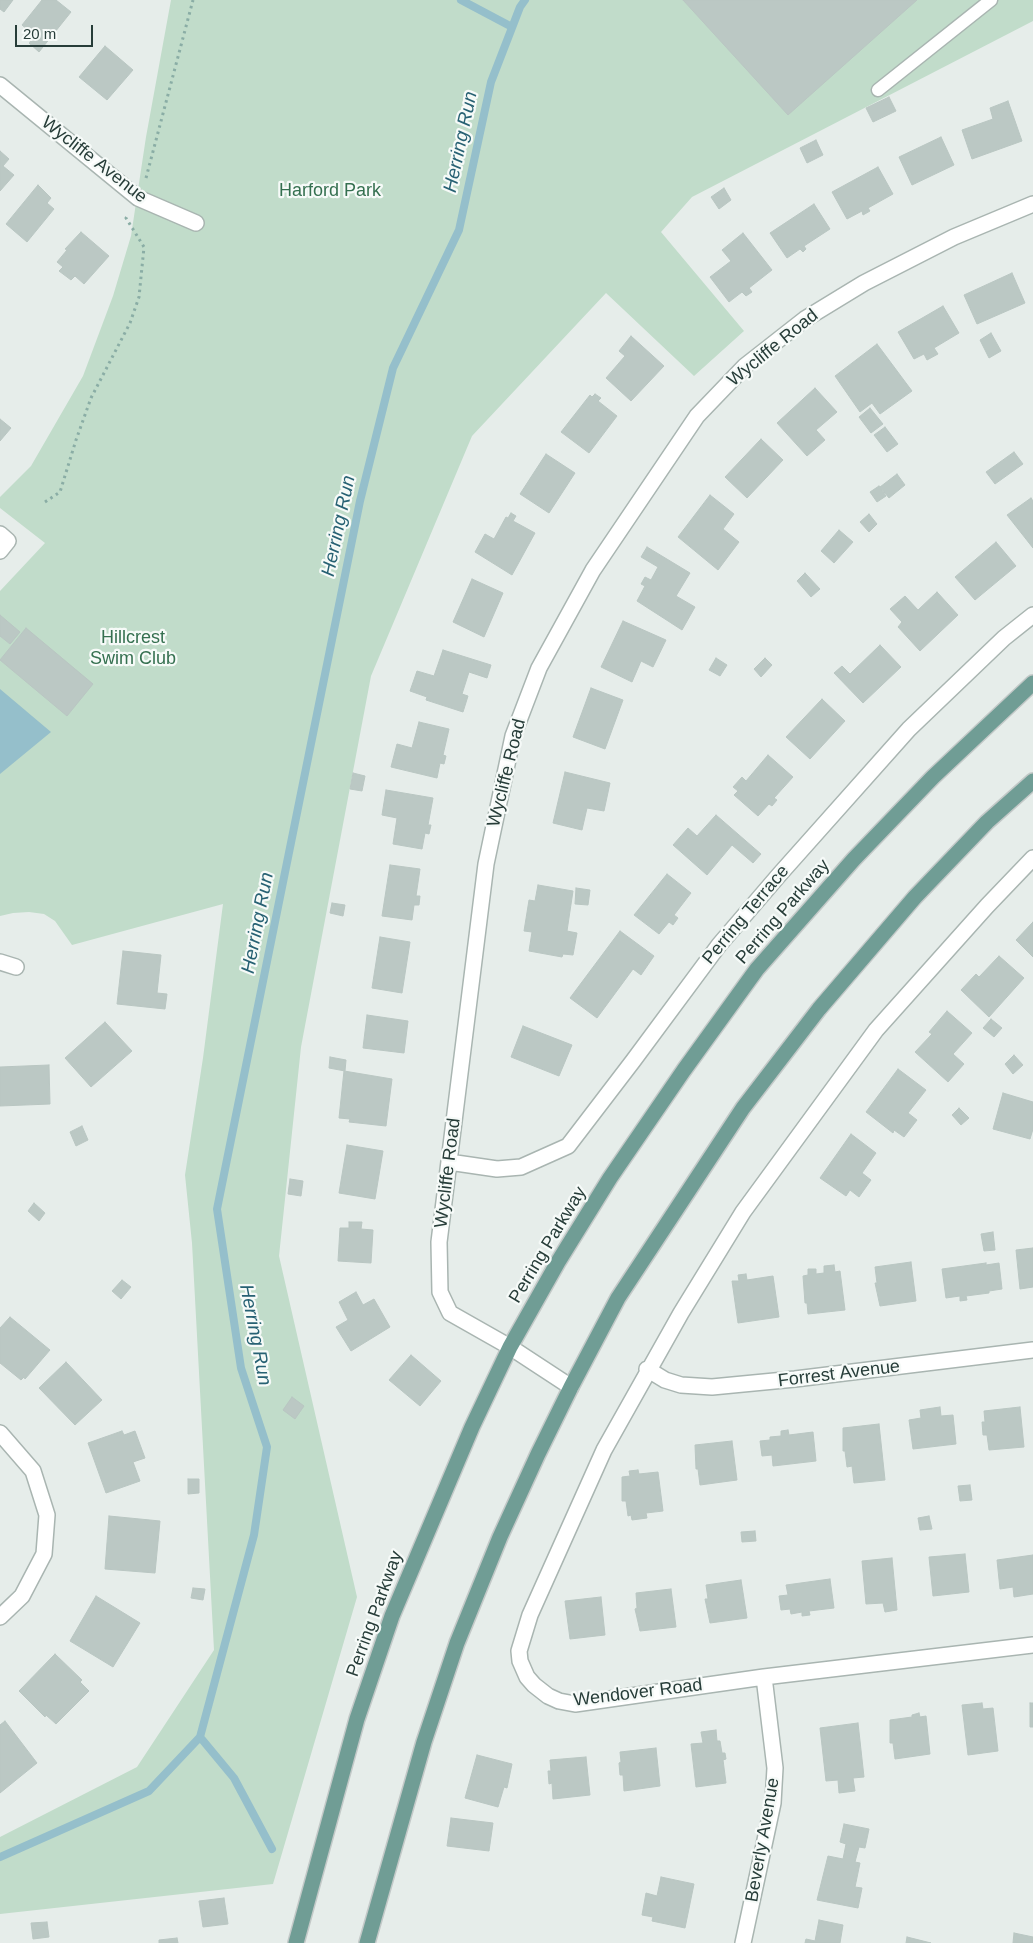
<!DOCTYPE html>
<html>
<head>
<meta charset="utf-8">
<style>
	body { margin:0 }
	#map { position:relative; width:1033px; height:1943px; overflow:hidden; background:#e6edea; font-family:Helvetica,sans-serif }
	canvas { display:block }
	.scale { position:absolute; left:15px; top:25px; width:78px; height:22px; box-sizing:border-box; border:2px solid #273d39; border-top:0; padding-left:6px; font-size:15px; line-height:18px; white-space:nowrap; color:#273d39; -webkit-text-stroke:4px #f6faf8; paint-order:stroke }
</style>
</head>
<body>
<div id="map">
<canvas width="1033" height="1943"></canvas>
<div class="scale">20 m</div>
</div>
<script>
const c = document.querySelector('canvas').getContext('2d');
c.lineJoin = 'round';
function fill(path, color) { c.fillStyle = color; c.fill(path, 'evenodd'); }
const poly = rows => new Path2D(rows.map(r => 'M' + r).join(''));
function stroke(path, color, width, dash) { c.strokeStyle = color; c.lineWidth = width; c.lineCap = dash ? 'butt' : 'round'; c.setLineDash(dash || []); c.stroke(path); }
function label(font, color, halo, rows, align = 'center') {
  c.font = font + ' Helvetica,sans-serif'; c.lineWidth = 4.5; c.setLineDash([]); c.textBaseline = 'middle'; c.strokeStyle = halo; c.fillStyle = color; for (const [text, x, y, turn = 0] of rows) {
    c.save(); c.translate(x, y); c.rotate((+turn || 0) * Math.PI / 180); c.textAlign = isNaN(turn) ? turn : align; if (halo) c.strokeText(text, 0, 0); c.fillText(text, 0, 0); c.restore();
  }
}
const green = poly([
	[171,0,1033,0,1033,21,692,197,661,232,744,331,694,376,606,293,472,436,371,676,301,1047,279,1256,357,1597,273,1884,0,1914,0,1837,137,1767,214,1650,192,1243,185,1175,203,1058,223,904,72,945,55,921,44,914,29,912,13,913,0,916,0,591,45,543,0,508,0,497,31,466,83,376,113,296,131,236,146,137]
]);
const water = poly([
	[0,689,51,732,0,774]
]);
const stream = poly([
	[461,0,512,27],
	[200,1737,234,1778,272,1849],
	[0,1857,149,1791,200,1737,254,1535,267,1447,241,1368,217,1209,360,501,393,368,459,230,491,82,520,7,525,0]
]);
const building = poly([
	[0,0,13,0,4,12,0,9,0,0],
	[42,0,56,0,71,12,39,52,29,43,31,42,24,36,29,31,22,25,42,0],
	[683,0,917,0,788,115,683,0],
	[105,46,133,70,107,100,79,77,105,46],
	[889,97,896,111,873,122,866,108,889,97],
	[1008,101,1022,141,972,159,962,130,993,119,990,108,1008,101],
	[941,137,954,165,912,185,899,157,941,137],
	[816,140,823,155,807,163,800,148,816,140],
	[0,151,9,159,3,166,14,175,0,191,0,151],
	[878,167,893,194,868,208,870,211,863,215,862,211,847,219,832,192,878,167],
	[38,185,51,198,47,203,54,209,27,242,6,224,38,185],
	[724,188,731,200,719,209,711,197,724,188],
	[814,204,830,229,804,246,806,249,803,252,800,249,787,258,770,233,814,204],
	[81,232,109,256,84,284,75,276,71,280,59,271,63,267,57,262,67,250,65,249,81,232],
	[743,233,772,270,749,288,752,292,746,296,742,292,729,302,710,277,731,261,722,250,743,233],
	[1012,273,1025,303,977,324,964,295,1012,273],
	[943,306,959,333,934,348,938,354,927,360,924,354,914,359,898,332,943,306],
	[991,333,1001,351,989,358,980,340,991,333],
	[631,336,664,366,631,401,606,378,625,356,619,351,631,336],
	[877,344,912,391,880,414,872,403,860,412,835,376,877,344],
	[815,388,837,412,816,430,825,440,807,456,777,423,815,388],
	[595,394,601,398,598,401,617,416,589,453,561,432,590,395,592,397,595,394],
	[870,408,883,424,871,433,859,417,870,408],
	[0,419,11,428,0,441,0,419],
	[885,427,898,444,887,452,874,435,885,427],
	[761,439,783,460,747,498,725,477,761,439],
	[1014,452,1023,464,995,484,986,472,1014,452],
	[546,454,575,473,549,513,520,494,546,454],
	[897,474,905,485,889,498,880,487,897,474],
	[879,486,886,496,877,502,870,492,879,486],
	[710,495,734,514,723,529,739,542,718,570,678,537,710,495],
	[1031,498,1033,501,1033,548,1007,515,1031,498],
	[511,513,516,516,513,521,535,533,512,575,475,552,485,534,494,539,506,517,508,518,511,513],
	[869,514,877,524,869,532,860,522,869,514],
	[839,530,853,542,834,563,821,551,839,530],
	[996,542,1016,566,975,600,955,577,996,542],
	[647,547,690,573,676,596,695,607,682,630,637,601,645,586,641,584,645,577,651,580,658,567,641,557,647,547],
	[805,573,820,589,811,597,797,581,805,573],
	[472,579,503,593,484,637,453,622,472,579],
	[937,592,958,615,920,651,898,627,902,622,890,609,905,596,918,610,937,592],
	[0,615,20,632,10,644,0,636,0,615],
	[623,621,666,640,653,667,641,661,632,682,601,667,623,621],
	[26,628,93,684,67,716,0,660,26,628],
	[880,645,901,667,863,703,834,673,842,666,850,674,880,645],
	[443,650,491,665,487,678,469,672,462,694,468,696,463,712,426,700,427,697,410,691,417,671,434,676,443,650],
	[716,658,727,665,720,676,709,670,716,658],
	[765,658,772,665,761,677,754,669,765,658],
	[591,688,623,700,605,749,573,737,591,688],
	[822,699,845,721,810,759,786,737,822,699],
	[419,722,449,729,443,755,446,756,444,764,440,763,437,778,391,767,397,744,412,748,419,722],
	[768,755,793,777,774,798,777,800,772,806,769,804,758,816,734,795,738,791,733,787,742,777,746,781,768,755],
	[565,772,610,783,604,811,587,808,582,830,553,823,565,772],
	[353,773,365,776,362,791,350,789,353,773],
	[386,790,433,798,428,825,431,825,429,834,425,833,422,849,393,844,397,818,382,815,386,790],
	[716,815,761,854,753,863,732,845,707,875,673,845,688,828,697,836,716,815],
	[390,865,420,869,416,896,420,896,419,905,414,905,412,920,382,916,390,865],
	[667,874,691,893,674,915,678,918,673,925,669,922,659,934,634,915,667,874],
	[538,885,573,891,567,931,577,933,573,955,563,954,562,957,529,951,532,932,524,931,529,900,535,901,538,885],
	[576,888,590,890,588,905,575,904,576,888],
	[332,903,345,905,343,916,330,913,332,903],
	[1033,922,1033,957,1016,940,1033,922],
	[620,931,654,956,641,975,633,969,597,1018,570,998,620,931],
	[380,937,410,942,402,993,372,988,380,937],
	[123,951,161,955,157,993,167,994,165,1009,117,1004,123,951],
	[999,956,1024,978,989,1017,961,990,976,974,979,977,999,956],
	[947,1011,972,1033,953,1054,964,1064,948,1082,915,1052,932,1034,929,1032,947,1011],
	[367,1015,408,1021,404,1053,363,1048,367,1015],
	[991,1019,1002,1028,994,1037,983,1028,991,1019],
	[105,1022,132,1051,91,1087,65,1058,105,1022],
	[523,1026,572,1045,559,1076,511,1057,523,1026],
	[1014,1055,1023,1065,1013,1074,1005,1064,1014,1055],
	[330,1057,346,1060,345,1071,329,1068,330,1057],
	[49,1065,50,1104,0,1106,0,1067,49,1065],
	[898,1069,926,1090,908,1113,917,1120,904,1137,894,1130,893,1133,866,1112,898,1069],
	[344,1071,392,1079,386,1126,349,1122,350,1119,339,1118,344,1071],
	[1003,1093,1033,1102,1033,1129,1030,1139,993,1129,1003,1093],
	[959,1108,969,1118,961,1125,952,1115,959,1108],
	[82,1126,88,1140,76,1146,70,1132,82,1126],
	[851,1134,876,1153,862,1173,871,1180,859,1197,850,1190,846,1196,820,1178,851,1134],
	[347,1145,383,1151,375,1199,339,1193,347,1145],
	[290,1179,303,1181,301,1196,288,1194,290,1179],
	[34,1203,45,1213,39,1221,28,1211,34,1203],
	[349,1222,362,1222,361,1229,373,1230,371,1263,338,1261,340,1228,349,1228,349,1222],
	[993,1232,995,1250,984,1251,981,1234,993,1232],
	[1033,1248,1033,1287,1020,1289,1016,1250,1033,1248],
	[911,1262,916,1301,880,1306,875,1283,877,1283,875,1267,911,1262],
	[986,1263,986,1265,999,1263,1002,1289,989,1291,989,1293,966,1296,967,1300,960,1301,960,1296,946,1298,942,1269,986,1263],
	[834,1265,835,1272,840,1271,845,1310,808,1314,807,1303,805,1303,803,1276,808,1275,808,1269,816,1269,816,1274,824,1273,824,1266,834,1265],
	[746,1274,747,1280,773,1276,779,1317,738,1323,732,1281,739,1281,738,1275,746,1274],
	[122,1280,131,1287,121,1299,112,1291,122,1280],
	[356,1292,363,1305,374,1299,390,1327,351,1351,336,1327,348,1320,339,1302,356,1292],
	[10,1317,50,1350,25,1379,24,1377,21,1380,0,1363,0,1328,10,1317],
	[411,1355,441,1381,420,1406,389,1380,411,1355],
	[66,1362,102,1400,75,1425,39,1388,66,1362],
	[292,1397,304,1406,295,1419,283,1410,292,1397],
	[940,1407,941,1416,953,1415,956,1444,913,1449,909,1420,921,1418,920,1410,940,1407],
	[1020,1407,1024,1447,989,1450,987,1435,983,1435,982,1422,985,1422,984,1411,1020,1407],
	[879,1424,885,1480,854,1483,852,1466,847,1467,845,1451,843,1451,843,1428,879,1424],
	[788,1430,789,1435,813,1432,816,1461,773,1466,772,1455,762,1456,760,1441,770,1440,770,1437,781,1436,781,1431,788,1430],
	[122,1431,124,1435,135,1431,145,1458,133,1462,140,1481,106,1493,88,1443,122,1431],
	[732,1441,737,1480,700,1485,698,1469,696,1469,695,1445,732,1441],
	[638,1470,639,1474,658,1472,663,1511,646,1513,647,1518,632,1520,631,1515,628,1516,626,1501,622,1501,622,1477,630,1476,629,1471,638,1470],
	[188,1479,199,1479,199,1493,188,1494,188,1479],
	[970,1485,972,1500,960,1501,958,1486,970,1485],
	[109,1516,160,1521,155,1573,105,1569,109,1516],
	[929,1516,932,1529,920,1530,918,1518,929,1516],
	[755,1531,756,1541,742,1542,741,1532,755,1531],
	[965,1554,969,1592,933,1596,929,1557,965,1554],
	[1033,1555,1033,1594,1014,1597,1013,1587,1000,1589,997,1560,1033,1555],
	[892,1558,897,1610,885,1612,883,1603,866,1604,862,1561,892,1558],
	[830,1579,834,1608,809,1611,810,1615,802,1616,802,1612,791,1614,790,1609,781,1610,779,1596,788,1595,786,1585,830,1579],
	[741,1580,747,1618,710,1623,705,1599,708,1599,706,1585,741,1580],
	[193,1588,205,1589,203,1600,191,1598,193,1588],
	[671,1589,676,1627,640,1631,635,1609,637,1608,636,1593,671,1589],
	[96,1596,140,1623,113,1667,70,1641,96,1596],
	[601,1597,605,1635,570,1639,565,1601,601,1597],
	[55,1654,82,1680,80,1682,89,1691,56,1724,46,1715,45,1717,19,1691,55,1654],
	[982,1703,983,1709,993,1708,998,1751,968,1755,962,1705,982,1703],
	[1030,1703,1033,1703,1033,1727,1030,1727,1030,1703],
	[919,1713,920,1717,926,1716,930,1754,895,1759,893,1743,890,1743,890,1720,912,1717,912,1715,919,1713],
	[5,1721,37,1763,0,1793,0,1725,5,1721],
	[858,1723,864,1777,853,1778,855,1791,839,1793,838,1780,826,1781,820,1728,858,1723],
	[716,1730,717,1741,720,1741,722,1753,725,1753,726,1759,723,1760,726,1783,696,1787,691,1744,703,1743,701,1732,716,1730],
	[656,1748,660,1786,624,1791,623,1775,620,1775,619,1763,621,1762,620,1752,656,1748],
	[477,1755,512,1764,507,1788,504,1787,498,1807,465,1798,477,1755],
	[586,1757,590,1795,553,1799,552,1783,549,1784,548,1771,551,1771,550,1760,586,1757],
	[451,1818,493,1823,489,1851,447,1846,451,1818],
	[844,1824,869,1829,865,1848,859,1847,855,1862,860,1863,855,1887,862,1888,858,1908,817,1900,828,1856,843,1859,846,1844,840,1842,844,1824],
	[661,1877,694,1884,685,1928,652,1921,653,1917,642,1915,646,1893,657,1896,661,1877],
	[224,1898,228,1924,203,1927,199,1901,224,1898],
	[819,1920,843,1925,840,1943,805,1943,806,1939,815,1941,819,1920],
	[47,1922,49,1937,33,1939,31,1923,47,1922],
	[1014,1933,1033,1937,1033,1943,1013,1943,1014,1933],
	[907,1937,931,1943,906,1943,907,1937],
	[177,1938,178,1943,159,1943,159,1940,177,1938]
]);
const path = poly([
	[146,178,193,0],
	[45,502,60,492,76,440,91,398,130,323,139,297,144,247,126,218,128,215]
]);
const lane = poly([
	[878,90,991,0]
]);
const street = poly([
	[0,85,138,198,196,223],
	[0,534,8,541,0,551],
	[1033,858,987,906,876,1030,743,1212,681,1313,604,1450,530,1615,519,1651,520,1661,527,1677,534,1685,548,1696,559,1701,575,1704,764,1677,1033,1645],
	[0,962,16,967],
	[449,1162,497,1169,521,1167,568,1146,633,1061,719,945,779,875,909,729,1004,638,1033,615],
	[647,1369,665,1380,681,1385,712,1387,795,1379,1033,1350],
	[571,1387,510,1347,450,1313,440,1292,439,1242,486,864,513,736,539,668,593,570,697,416,745,366,805,319,864,283,954,237,1033,204],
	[0,1433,33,1471,47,1515,44,1554,22,1596,0,1617],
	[743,1943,773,1803,775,1768,764,1677]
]);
const primary = poly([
	[296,1943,357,1719,392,1616,472,1427,510,1347,558,1262,610,1178,684,1070,757,969,854,859,933,777,1033,683],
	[367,1943,424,1742,457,1643,500,1537,538,1454,571,1387,618,1298,743,1108,819,1009,915,897,987,822,1033,781]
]);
const streetNames = [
	["Wycliffe Avenue",94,160,38],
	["Wycliffe Road",773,348,-39],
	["Wycliffe Road",507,773,-76],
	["Perring Parkway",783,912,-49],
	["Perring Terrace",746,915,-50],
	["Wycliffe Road",448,1173,-83],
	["Perring Parkway",548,1245,-59],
	["Forrest Avenue",839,1374,-7],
	["Perring Parkway",375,1614,-70],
	["Wendover Road",638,1693,-7],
	["Beverly Avenue",763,1840,-80]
];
const parkNames = [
	["Harford Park",330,191],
	["Hillcrest",133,638],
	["Swim Club",133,659]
];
const waterNames = [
	["Herring Run",461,142,-78],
	["Herring Run",339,526,-78],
	["Herring Run",258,923,-79],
	["Herring Run",255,1335,79]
];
fill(green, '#c1dcca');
fill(water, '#95bfcb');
stroke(stream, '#95bfcb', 8);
fill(building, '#bbc8c4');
stroke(building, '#b9c6c2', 1);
stroke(lane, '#a9b5b1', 15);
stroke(street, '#a9b5b1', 18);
stroke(primary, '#c3c9c8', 18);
stroke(path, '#8aada5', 3, [2.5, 4]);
stroke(lane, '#fff', 12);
stroke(street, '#fff', 15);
stroke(primary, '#709d95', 15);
label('18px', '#273d39', '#f6faf8', streetNames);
label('18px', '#357050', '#f6faf8', parkNames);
label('italic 19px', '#276173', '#f6faf8', waterNames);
</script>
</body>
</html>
